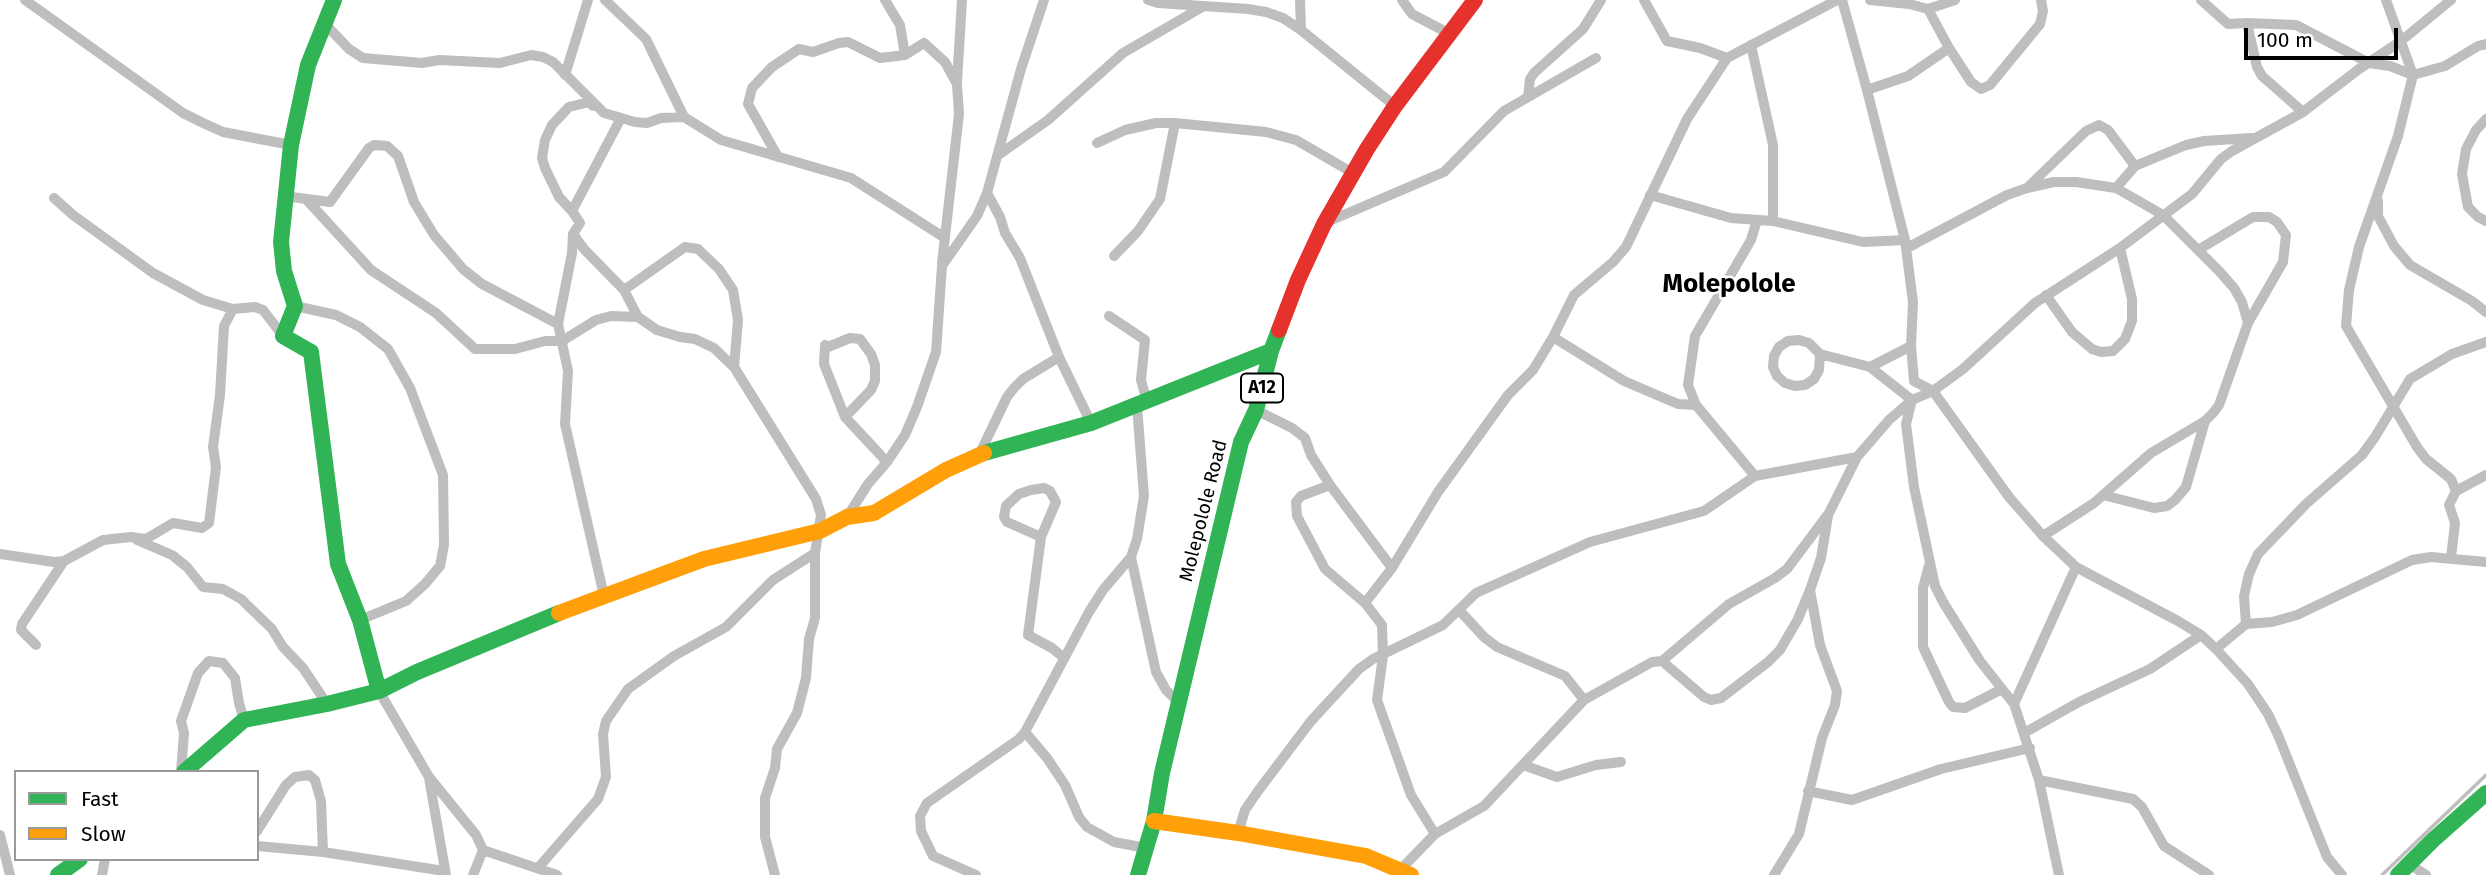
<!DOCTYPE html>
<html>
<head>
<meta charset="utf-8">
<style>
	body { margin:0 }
	#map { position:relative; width:2486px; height:875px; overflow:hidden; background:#fff; font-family:"Fira Sans",sans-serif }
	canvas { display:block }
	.legend { position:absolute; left:14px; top:770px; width:245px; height:91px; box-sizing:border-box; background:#fff; border:2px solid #999; margin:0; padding:9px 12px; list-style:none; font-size:21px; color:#000 }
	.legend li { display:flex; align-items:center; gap:14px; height:35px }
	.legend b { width:35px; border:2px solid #999 }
	.scale { position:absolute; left:2244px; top:28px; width:154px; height:32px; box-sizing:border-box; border:4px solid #000; border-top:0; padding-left:9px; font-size:21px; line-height:24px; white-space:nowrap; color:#000; -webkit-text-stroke:5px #fff; paint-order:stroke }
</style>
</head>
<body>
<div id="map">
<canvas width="2486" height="875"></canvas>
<ul class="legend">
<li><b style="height:9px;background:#30b455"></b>Fast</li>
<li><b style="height:9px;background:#ff9f0a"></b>Slow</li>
</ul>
<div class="scale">100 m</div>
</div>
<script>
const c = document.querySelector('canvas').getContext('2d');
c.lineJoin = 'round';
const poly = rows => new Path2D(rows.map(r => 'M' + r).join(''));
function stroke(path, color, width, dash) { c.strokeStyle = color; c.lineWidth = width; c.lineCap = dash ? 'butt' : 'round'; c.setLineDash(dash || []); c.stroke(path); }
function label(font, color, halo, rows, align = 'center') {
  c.font = font + ' "Fira Sans",sans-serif'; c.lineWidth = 5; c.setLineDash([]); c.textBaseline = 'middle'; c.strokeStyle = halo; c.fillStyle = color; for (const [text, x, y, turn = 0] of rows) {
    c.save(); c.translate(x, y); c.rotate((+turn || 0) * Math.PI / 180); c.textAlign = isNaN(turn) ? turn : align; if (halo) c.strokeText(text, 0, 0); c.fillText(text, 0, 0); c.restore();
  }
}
const stream = poly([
	[2382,875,2486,775]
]);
const street = poly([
	[25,0,183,113,203,123,223,132,291,145],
	[605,0,646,39,684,117,721,140,851,178,945,238],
	[885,0,900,25,905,55,924,43,945,62,957,84,959,114,942,263],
	[1148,0,1158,3,1248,9,1266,12,1283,18,1301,30,1395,106],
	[1300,0,1301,30],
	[1402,0,1412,14,1448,33],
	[1644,0,1667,41,1700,48,1727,58],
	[1842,0,1867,90,1905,240,1913,302,1911,346,1914,381,1933,391,2009,497,2043,536,2076,567,2178,621,2201,635,2216,649,2248,684,2268,714,2278,735,2327,857,2342,875],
	[1870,0,1909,4,1928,9,1955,0],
	[2201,0,2228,24,2247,23,2296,25,2369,63,2390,66,2413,75,2445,66,2478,46,2486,44],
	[2386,0,2413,75,2398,136,2359,247,2349,290,2346,326,2417,447,2426,459,2451,479,2456,491,2449,505,2455,523,2451,558],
	[1928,9,1949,48,1971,82,1981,89,1990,85,2040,24,2043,11,2041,0],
	[2247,23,2257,67,2262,76,2303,112],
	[325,24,349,49,363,58,422,63,439,60,500,63,531,55,543,57,553,62,604,113,635,122,647,123,661,118,684,117],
	[1751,45,1773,145,1773,221],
	[565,75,588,0],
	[957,82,962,0],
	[1867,90,1908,76,1949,48],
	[1528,97,1530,79,1534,73,1583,29,1601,0],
	[593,106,589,102,569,107,552,125,545,140,542,158,545,168,559,197,572,211,621,118],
	[2486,119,2476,130,2466,149,2462,174,2468,207,2478,217,2486,221],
	[1097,143,1125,130,1156,123,1175,123,1266,132,1296,140,1353,173],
	[997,156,1048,120,1123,53,1204,6],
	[778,157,748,104,752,88,772,67,799,49,813,52,839,43,848,42,880,58,905,55],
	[2135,166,2186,145,2204,141,2251,138],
	[2029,186,2086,131,2099,125,2108,130,2135,166,2116,188],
	[987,193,1000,217,1005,233,1020,258,1059,357,1091,423],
	[1650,195,1731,218,1773,221,1863,242,1905,240],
	[284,196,330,202,369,148,374,145,387,146,398,156,414,202,434,235,463,269,482,284,558,324],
	[54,198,73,215,153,273,203,300,233,309,255,307,263,310,283,336],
	[306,199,371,270,436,313,475,349,515,349,545,341,562,341,596,320,611,316,638,317],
	[2378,201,2378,216,2394,246,2410,265,2472,301,2486,312],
	[572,211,580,223,573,234,572,253,558,324,568,371,565,424,604,596],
	[1327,222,1444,172,1504,111,1596,58],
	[573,234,584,249,624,290,638,317,657,330,680,337,695,339,714,348,734,367,816,499,821,515,815,553,815,618,809,639,806,678,797,713,777,749,775,768,765,798,765,837,775,875],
	[1907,248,2007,195,2027,188,2054,182,2076,182,2116,188,2163,215,2220,272,2234,288,2242,302,2248,323,2219,405,2213,413,2205,421,2151,453,2094,503,2043,536],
	[2198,250,2253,217,2269,217,2277,222,2286,235,2283,262,2248,323],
	[1114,256,1138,231,1160,199,1175,123],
	[624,290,685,247,698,249,719,269,733,290,738,320,734,367],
	[2046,295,2072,332,2092,349,2101,352,2113,351,2125,339,2132,321,2132,299,2120,248],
	[295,306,336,315,360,327,388,349,410,388,443,475,444,545,440,566,425,584,406,601,360,620],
	[1109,316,1145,340,1141,380,1147,402],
	[1553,337,1624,381,1678,404,1696,405],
	[1820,354,1819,370,1814,379,1805,385,1795,386,1785,383,1777,376,1773,367,1774,356,1779,347,1788,341,1799,340,1809,343,1820,354,1870,367,1912,400,1906,424,1914,487,1935,586,1943,602,1980,661,2014,704],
	[1870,367,1911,346],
	[1256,410,1292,428,1305,438,1311,455,1330,485,1392,568],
	[845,417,871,390,875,381,875,365,871,354,860,339,850,338,828,347,825,345,824,364,845,417,887,462],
	[979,455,1007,397,1014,388,1023,379,1059,357],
	[1755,476,1696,405,1688,385,1695,336,1751,240,1757,220],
	[1330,485,1301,496,1296,502,1297,516,1325,569,1365,603],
	[2456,491,2486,475],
	[2103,495,2154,508,2167,506,2175,500,2186,487,2205,421],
	[847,517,868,484,887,462,905,435,917,407,936,352,942,266,977,216,987,193,1021,69,1044,0],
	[1041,537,1007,522,1004,517,1006,506,1019,494,1031,490,1044,488,1050,491,1056,502,1041,537,1028,635,1052,648,1064,658],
	[137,540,172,555,187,567,203,587,223,589,241,599,272,629,283,647,303,668,327,704],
	[0,554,54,562,64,561],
	[1131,557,1156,672,1166,690,1180,704],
	[1929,565,1923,588,1923,647,1949,702,1953,707,1965,708,2002,689],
	[1460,611,1484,637,1497,647,1565,676,1584,700],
	[2246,624,2244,596,2249,574,2258,554,2306,504,2362,455,2375,437,2410,379,2452,354,2486,342],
	[36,645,21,630,22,624,64,561,103,540,131,537,146,539,173,523,202,528,209,523,216,467,213,447,220,395,224,326,233,309],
	[2216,649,2246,624,2272,622,2297,615,2412,560,2431,557,2486,562],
	[1662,661,1704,697,1711,700,1721,698,1768,662,1780,650,1798,619,1810,590],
	[379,691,429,777,476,835,483,850,473,875],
	[1025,732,1089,612,1103,590,1131,557,1137,539,1144,496,1137,406],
	[2024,733,2079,702,2150,669,2201,635],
	[1523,765,1557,777,1596,765,1621,762],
	[181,772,184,733,181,721,198,673,209,661,223,663,235,678,239,703,244,720],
	[429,778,446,875],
	[2039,780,2133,799,2142,807,2164,846,2209,875],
	[1808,791,1852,800,1941,769,2030,748],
	[257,831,286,785,295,777,309,775,315,780,321,801,323,852],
	[1238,833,1245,810,1258,791,1311,721,1359,669,1373,659,1443,625,1476,593,1590,542,1704,511,1755,476,1857,457],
	[1435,834,1484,806,1584,700,1652,662,1662,661,1729,604,1775,578,1787,569,1829,513,1857,457,1889,420,1912,400,1933,391,1963,369,2035,303,2120,248,2192,194,2221,159,2232,151,2303,112,2359,69,2401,41,2451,0],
	[0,835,10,875],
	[257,846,323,852,444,871],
	[483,850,557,875],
	[2409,864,2426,875],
	[538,868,598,799,606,777,603,734,606,721,628,689,674,656,726,627,773,580,815,553],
	[1401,869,1435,834,1411,795,1377,700,1383,656,1382,625,1365,603,1392,568,1438,492,1508,395,1533,370,1553,337,1574,295,1613,262,1626,247,1687,119,1727,58,1837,0],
	[102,875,105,859],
	[976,875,933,856,921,831,920,816,927,803,1019,739,1025,732,1047,758,1065,785,1079,817,1087,827,1114,842,1146,848],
	[1774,875,1799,834,1822,738,1835,705,1837,691,1820,645,1810,590,1821,558,1828,516],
	[2059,875,2039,780,2014,704,2076,567]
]);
const fast = poly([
	[334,0,308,65,291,145,281,242,284,271,295,306,283,336,311,352,338,564,360,620,379,691],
	[984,453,1091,423,1271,351],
	[184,772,244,720,327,704,379,691,417,672,559,613],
	[58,875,80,859],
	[1138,875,1154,821,1162,773,1241,442,1256,410,1271,351,1279,330],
	[2398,875,2433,840,2486,793]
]);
const slow = poly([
	[559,613,704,559,820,531,847,517,874,513,946,470,984,453],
	[1154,821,1238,833,1366,856,1411,875]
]);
const jam = poly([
	[1279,330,1298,280,1324,224,1367,149,1395,106,1475,0]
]);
const shields = [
	[1262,388,42]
];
const shieldNames = [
	["A12",1262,388]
];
const streetNames = [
	["Molepolole Road",1204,511,-76]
];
const districtNames = [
	["Molepolole",1729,285]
];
stroke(stream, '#bfbfbf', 3.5);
stroke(street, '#bebebe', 10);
stroke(fast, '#30b455', 16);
stroke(slow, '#ff9f0a', 16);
stroke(jam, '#e5322d', 16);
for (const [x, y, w] of shields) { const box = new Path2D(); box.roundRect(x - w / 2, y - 14.5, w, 29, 5); c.fillStyle = '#fff'; c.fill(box); stroke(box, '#000', 2); }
label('bold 18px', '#000', null, shieldNames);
label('19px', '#000', '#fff', streetNames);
label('bold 26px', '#000', '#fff', districtNames);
</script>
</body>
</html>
